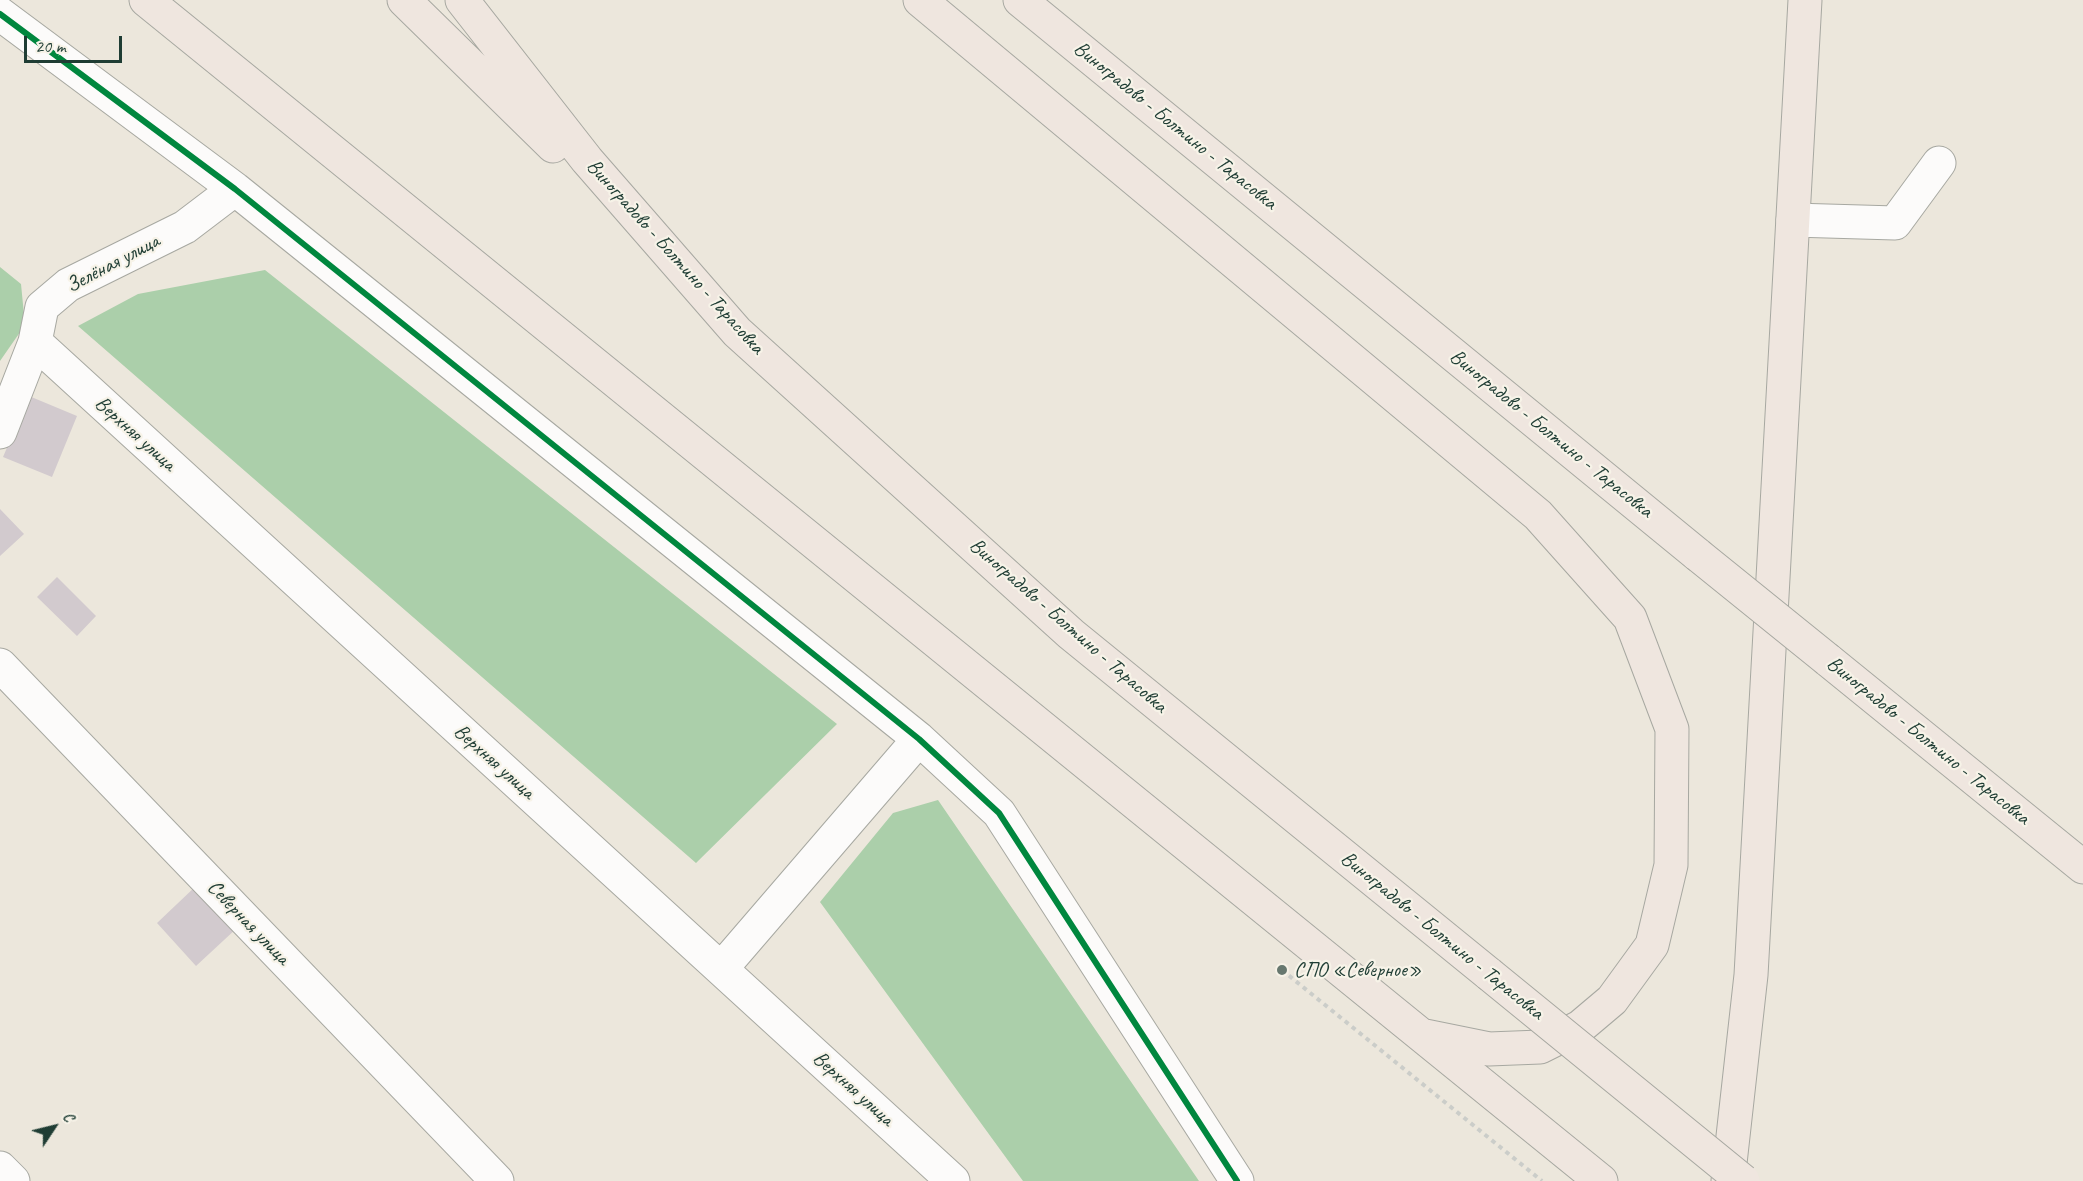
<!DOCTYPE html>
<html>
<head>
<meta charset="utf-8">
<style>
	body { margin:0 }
	#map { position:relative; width:2083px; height:1181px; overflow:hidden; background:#ece7dc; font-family:Caveat,sans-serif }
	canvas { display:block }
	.north { position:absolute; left:24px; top:1097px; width:60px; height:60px; -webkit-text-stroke:4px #f7f3e8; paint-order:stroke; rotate:55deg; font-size:16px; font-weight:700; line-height:24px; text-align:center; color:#1f3d34 }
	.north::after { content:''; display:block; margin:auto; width:21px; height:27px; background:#1f3d34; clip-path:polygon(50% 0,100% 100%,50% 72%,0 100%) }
	.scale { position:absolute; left:24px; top:36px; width:98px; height:27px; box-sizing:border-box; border:3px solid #1f3d34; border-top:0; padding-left:8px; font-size:18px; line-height:21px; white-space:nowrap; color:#1f3d34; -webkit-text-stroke:4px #f7f3e8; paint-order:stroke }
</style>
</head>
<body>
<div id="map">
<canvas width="2083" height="1181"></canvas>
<div class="north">С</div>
<div class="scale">20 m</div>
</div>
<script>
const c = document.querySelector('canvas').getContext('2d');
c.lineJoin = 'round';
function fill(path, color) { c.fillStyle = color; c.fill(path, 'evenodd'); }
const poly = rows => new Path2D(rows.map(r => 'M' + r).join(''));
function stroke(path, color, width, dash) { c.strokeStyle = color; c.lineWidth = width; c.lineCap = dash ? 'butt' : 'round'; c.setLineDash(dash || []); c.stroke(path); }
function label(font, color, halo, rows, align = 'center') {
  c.font = font + ' Caveat,sans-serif'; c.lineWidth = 4.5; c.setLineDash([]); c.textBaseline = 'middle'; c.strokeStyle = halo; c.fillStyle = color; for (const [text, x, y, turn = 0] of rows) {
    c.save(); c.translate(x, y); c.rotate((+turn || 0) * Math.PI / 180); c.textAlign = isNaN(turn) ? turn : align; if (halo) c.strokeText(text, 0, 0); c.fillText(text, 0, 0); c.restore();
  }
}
const forest = poly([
	[0,267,21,284,25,325,0,361],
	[265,270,837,724,696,863,78,326,138,294],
	[938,800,1199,1181,1023,1181,820,902,893,813]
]);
const building = poly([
	[29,396,77,416,52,477,3,457],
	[0,509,24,534,0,556],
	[57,577,96,616,77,636,37,597],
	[197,885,237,928,196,966,157,923]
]);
const path = poly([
	[1282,970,1542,1181]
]);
const minor = poly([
	[0,14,235,189,919,739,999,813,1237,1181],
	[1793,220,1895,223,1939,163],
	[35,342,953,1181],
	[0,432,35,342,42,307,68,285,185,227,235,189],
	[0,665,497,1181],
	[721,969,919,739],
	[0,1168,13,1181]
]);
const major = poly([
	[146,0,1601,1181],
	[404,0,553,146],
	[462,0,587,160,737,332,1071,634,1489,974],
	[920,0,1538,515,1630,618,1672,729,1671,865,1652,945,1612,1000,1580,1027,1540,1047,1489,1049,1425,1036],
	[1020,0,1698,555],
	[1828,660,2083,867],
	[1728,1181,1751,975,1805,0]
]);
const majorBridge = poly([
	[1698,555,1828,660],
	[1489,974,1743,1181]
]);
const cycleway = poly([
	[0,14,235,189,919,739,999,813,1237,1181]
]);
const markers = [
	[1282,970,6,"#67786f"]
];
const streetNames = [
	["Виноградово - Болтино - Тарасовка",1175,126,39],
	["Виноградово - Болтино - Тарасовка",675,257,48],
	["Зелёная улица",113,264,-28],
	["Верхняя улица",135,434,42],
	["Виноградово - Болтино - Тарасовка",1551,434,39],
	["Виноградово - Болтино - Тарасовка",1068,626,41],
	["Виноградово - Болтино - Тарасовка",1928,741,39],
	["Верхняя улица",494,762,42],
	["Северная улица",248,923,46],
	["Виноградово - Болтино - Тарасовка",1442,936,39],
	["Верхняя улица",853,1089,42]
];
const poiNames = [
	["СПО «Северное»",1294,970]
];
fill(forest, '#abcfaa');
fill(building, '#d2cace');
stroke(minor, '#a7a8a1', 35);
stroke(major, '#a7a8a1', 35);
stroke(path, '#cbcdc9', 4, [4.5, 4.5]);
stroke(minor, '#fcfbfa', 33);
stroke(major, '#efe6df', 33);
stroke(majorBridge, '#a7a8a1', 35, []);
stroke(majorBridge, '#efe6df', 33);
stroke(cycleway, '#00873e', 6);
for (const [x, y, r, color] of markers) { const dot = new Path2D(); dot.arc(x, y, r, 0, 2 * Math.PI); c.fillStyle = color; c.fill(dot); stroke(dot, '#f7f3e8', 2); }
label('21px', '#1f3d34', '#f7f3e8', streetNames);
label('21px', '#1f3d34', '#f7f3e8', poiNames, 'left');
</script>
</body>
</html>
